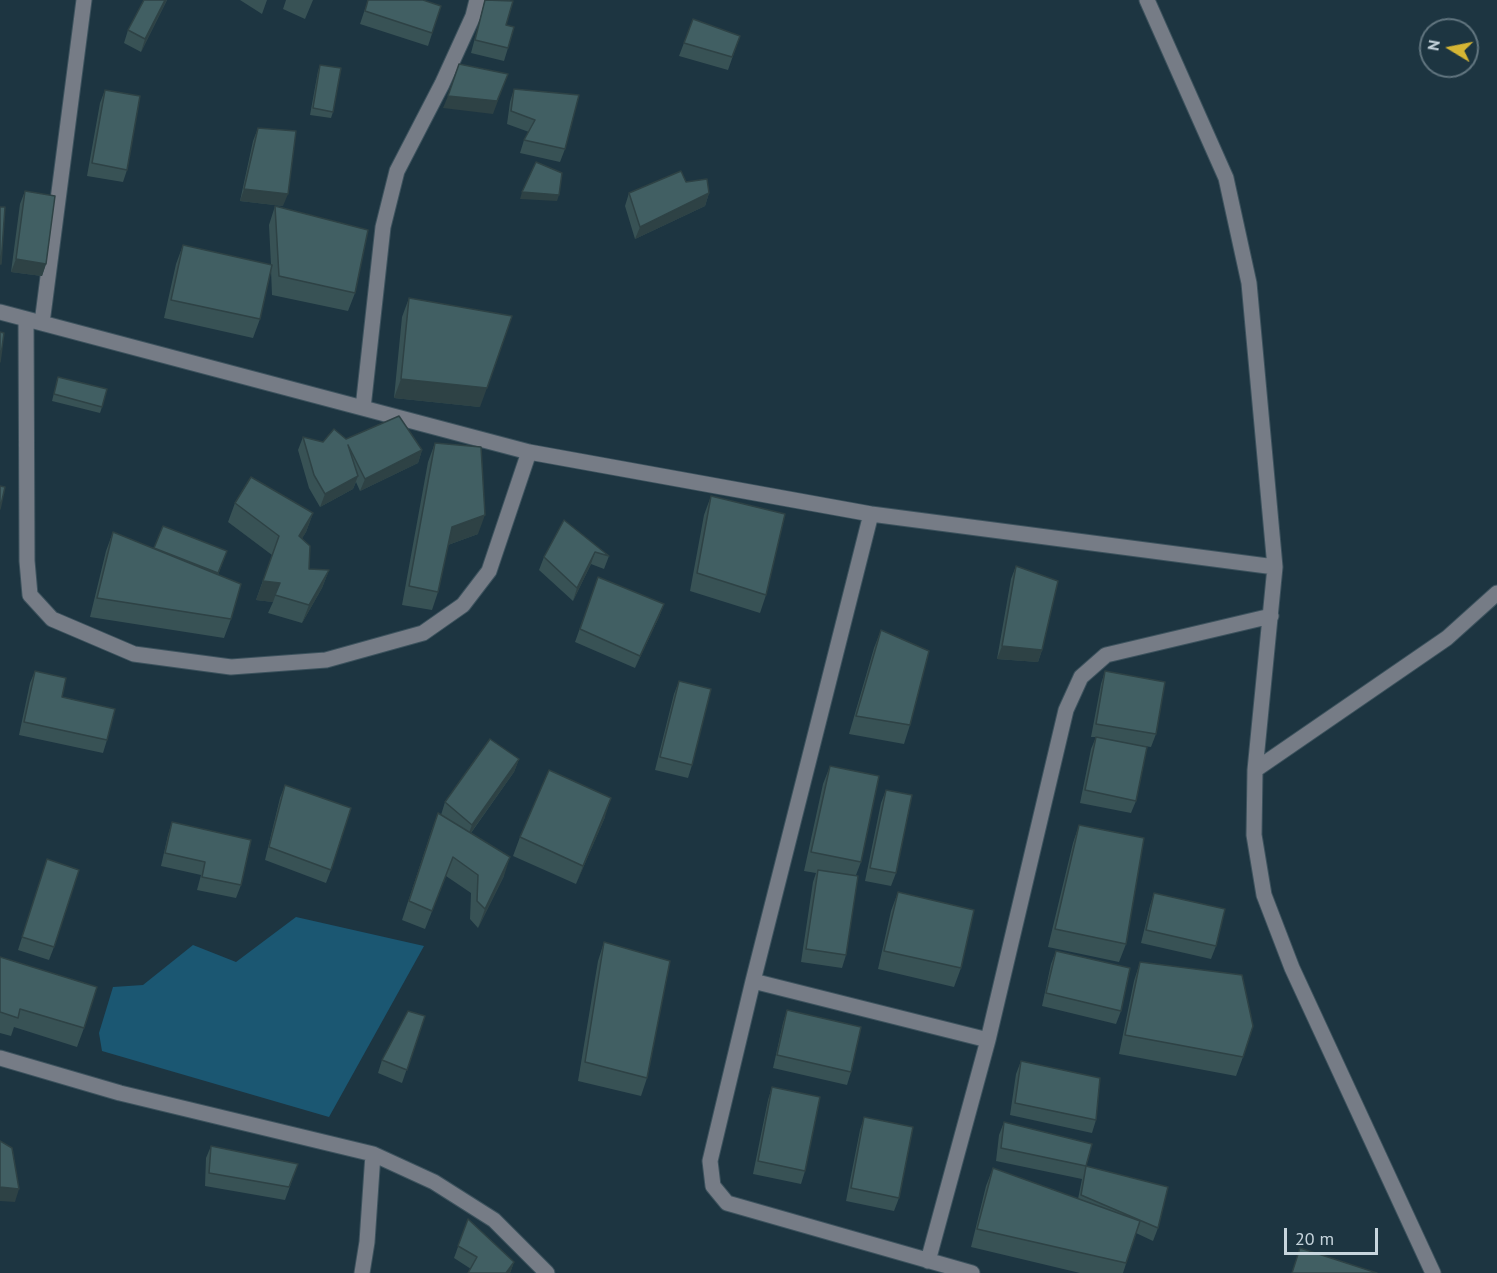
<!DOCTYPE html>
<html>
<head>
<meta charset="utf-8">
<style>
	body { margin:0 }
	#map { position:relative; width:1497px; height:1273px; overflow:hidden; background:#1d3541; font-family:"PT Sans",sans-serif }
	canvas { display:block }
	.north { position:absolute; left:1419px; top:18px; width:60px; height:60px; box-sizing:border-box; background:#1d3541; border:2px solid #61757f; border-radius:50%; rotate:280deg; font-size:16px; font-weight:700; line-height:24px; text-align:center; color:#c7d5dd }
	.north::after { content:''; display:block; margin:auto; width:21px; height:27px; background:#d5b534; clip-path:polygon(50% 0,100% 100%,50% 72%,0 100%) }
	.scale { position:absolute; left:1284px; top:1228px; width:94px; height:27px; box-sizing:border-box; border:3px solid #c7d5dd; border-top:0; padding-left:8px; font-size:18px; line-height:21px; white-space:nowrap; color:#c7d5dd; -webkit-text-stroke:4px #1d3541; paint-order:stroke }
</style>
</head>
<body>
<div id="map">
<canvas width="1497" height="1273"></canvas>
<div class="north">N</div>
<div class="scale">20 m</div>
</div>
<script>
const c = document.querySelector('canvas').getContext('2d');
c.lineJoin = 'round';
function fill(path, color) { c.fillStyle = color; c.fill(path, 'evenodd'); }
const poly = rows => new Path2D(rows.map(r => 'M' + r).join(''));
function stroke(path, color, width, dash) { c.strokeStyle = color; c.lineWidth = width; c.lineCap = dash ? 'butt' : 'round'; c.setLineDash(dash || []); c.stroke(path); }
const green = poly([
	[296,917,424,946,329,1117,102,1051,99,1033,113,987,143,985,193,945,236,962]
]);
const minor = poly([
	[1147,0,1226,178,1249,283,1275,567,1255,770,1254,835,1264,895,1292,968,1433,1273],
	[0,312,529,452,871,514,1275,567],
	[26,319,27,561,30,595,52,619,134,654,231,667,326,660,423,633,463,605,489,571,529,452],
	[42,323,84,0],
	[363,408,383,227,397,171,442,84,473,16,477,0],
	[871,514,753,981,710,1161,713,1186,727,1203,972,1273],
	[1255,770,1447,638,1497,593],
	[753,981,988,1040],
	[0,1058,120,1093,373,1154,434,1182,494,1220,547,1273],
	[928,1261,988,1040,1066,710,1081,677,1106,655,1271,616],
	[362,1273,367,1242,373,1154]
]);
const wall = poly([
	[144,0,167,0,141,52,124,43,128,30],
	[240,0,267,0,262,14],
	[286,0,313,0,305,19,283,9],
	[368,0,441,6,428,46,360,24],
	[485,0,510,0,506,25,508,48,504,61,471,53],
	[693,19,740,36,728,70,679,56],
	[320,65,333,112,331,118,310,115,318,71],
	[514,89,565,149,560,162,520,153,524,140,529,132,507,124,510,102],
	[105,90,127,170,123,182,87,176,100,103],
	[258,128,283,206,240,201,253,141],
	[686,182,709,193,705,206,635,239,625,206,629,193],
	[25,191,46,264,42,276,11,272,20,204],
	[275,206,355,293,348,311,272,295,271,270,260,319,253,338,164,318,176,264,183,245,271,265,269,225],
	[409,298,480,407,394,398,402,317],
	[58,377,102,407,100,413,52,401],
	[303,437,323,442,346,439,422,450,418,463,360,491,356,482,353,489,320,507,309,488,298,450],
	[435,443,478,534,448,545,438,592,432,610,402,605,428,462],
	[711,496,766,595,760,613,690,591,704,515],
	[235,503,313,513,306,532,302,538,309,569,329,570,322,588,302,623,268,613,273,602,256,600,272,555,228,522],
	[564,520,609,556,604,569,591,564,573,601,539,570,544,557],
	[163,526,227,551,218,575,231,619,224,638,90,617,106,551,113,532,154,549],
	[1016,566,1042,650,1038,662,997,659,1011,579],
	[598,577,664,604,659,617,635,668,575,642],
	[881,630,910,725,904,744,849,734,874,648],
	[35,671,107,740,103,753,19,735,30,683],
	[1105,671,1156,734,1151,747,1136,745,1136,801,1131,813,1080,803,1091,749,1096,737,1091,737,1101,684],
	[679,681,692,765,688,778,655,770,674,694],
	[519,759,514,772,471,833,504,876,478,928,470,919,471,893,446,876,425,929,402,920,431,832,438,813,441,815,445,802],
	[830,766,861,862,856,875,846,955,842,968,801,962,813,882,816,873,804,871,823,784],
	[285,785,331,870,326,883,265,860,280,798],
	[886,790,896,873,891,886,865,881,881,803],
	[605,817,576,884,513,856,520,837],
	[172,822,241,885,236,898,197,890,201,875,161,866,168,835],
	[1079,825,1126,944,1119,962,1048,947,1073,843],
	[47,859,54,947,49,960,18,950],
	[898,892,961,968,954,987,878,969,891,911],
	[1154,893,1216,946,1211,959,1141,943,1150,906],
	[604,942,647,1078,641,1096,578,1081,598,961],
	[1056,951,1121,1011,1116,1024,1042,1006,1051,964],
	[0,957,84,1028,77,1047,14,1027,11,1036,0,1033],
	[1140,962,1243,1057,1236,1076,1119,1054,1134,981],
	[787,1010,851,1072,847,1085,773,1068,783,1023],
	[425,1016,402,1083,378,1073,382,1060],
	[1021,1061,1096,1120,1092,1133,1010,1115,1016,1074],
	[772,1087,805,1171,801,1184,753,1174,768,1100],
	[864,1118,899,1198,894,1211,846,1201,860,1130],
	[1004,1122,1086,1166,1158,1228,1153,1241,1136,1233,1123,1273,1080,1273,971,1247,986,1186,993,1168,1078,1199,1082,1179,996,1161,999,1135],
	[211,1146,298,1164,285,1200,205,1186,206,1158],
	[468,1219,514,1262,510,1273,468,1273,471,1269,454,1258]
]);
const shadedWall = poly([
	[165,0,167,0,141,52,145,39],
	[508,74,493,114,443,108,448,96],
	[244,189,288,194,283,206,240,201],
	[522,192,559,195,557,201,520,199],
	[709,193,705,206,635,239,640,227],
	[16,259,46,264,42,276,11,272],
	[401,379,487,388,480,407,394,398],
	[422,450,418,463,360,491,365,479],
	[358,476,353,489,320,507,325,494],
	[313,513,306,532,293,554,299,536],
	[485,515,478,534,445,546,452,527],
	[595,552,591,564,573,601,577,588],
	[329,570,322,588,302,623,309,605],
	[263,581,280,583,273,602,256,600],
	[664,604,659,617,635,668,640,656],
	[1002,646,1042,650,1038,662,997,659],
	[519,759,514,772,467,838,472,825],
	[611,798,605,817,576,884,583,866],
	[510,857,504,876,478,928,485,909],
	[0,1187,19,1189,15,1202,0,1201],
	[514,1262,510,1273,506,1273]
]);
const building = poly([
	[144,0,165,0,145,39,128,30,144,0],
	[368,0,423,0,441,6,432,33,365,11,368,0],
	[485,0,513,1,506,25,514,27,508,48,475,40,485,0],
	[693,19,740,36,732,57,684,43,693,19],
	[459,64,508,74,497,101,448,96,459,64],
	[320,65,341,68,333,112,313,108,320,65],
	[514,89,579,95,565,149,524,140,535,120,511,111,514,89],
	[105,90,140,96,127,170,92,163,105,90],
	[258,128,296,131,288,194,244,189,258,128],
	[536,162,562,173,559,195,522,192,536,162],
	[681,171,686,182,707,179,709,193,640,227,629,193,681,171],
	[25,191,55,196,46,264,16,259,25,191],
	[275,206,368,230,355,293,279,276,275,206],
	[0,207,5,207,1,264,0,264,0,207],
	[183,245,272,265,260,319,171,300,183,245],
	[409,298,512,316,487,388,401,379,409,298],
	[0,332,4,333,0,362,0,332],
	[58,377,107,389,102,407,54,394,58,377],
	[399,416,422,450,365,479,348,445,358,476,325,494,314,475,303,437,323,442,334,429,346,439,399,416],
	[435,443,481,447,485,515,452,527,438,592,409,586,435,443],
	[251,477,313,513,299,536,310,546,309,569,329,570,309,605,275,595,280,583,263,581,279,536,235,503,251,477],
	[0,486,5,487,0,509,0,486],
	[711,496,785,514,766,595,697,573,711,496],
	[564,520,609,556,595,552,577,588,544,557,564,520],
	[163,526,227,551,218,573,154,548,163,526],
	[113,532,241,584,231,619,97,598,113,532],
	[1016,566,1058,581,1042,650,1002,646,1016,566],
	[598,577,664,604,640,656,580,629,598,577],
	[881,630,929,651,910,725,856,716,881,630],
	[35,671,66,678,62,697,115,709,107,740,24,722,35,671],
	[1105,671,1165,682,1156,734,1096,724,1105,671],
	[679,681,711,689,692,765,660,757,679,681],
	[1096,737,1147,747,1136,801,1085,790,1096,737],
	[490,739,519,759,472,825,445,802,490,739],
	[830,766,879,776,861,862,811,852,830,766],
	[549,770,611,798,583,866,520,837,549,770],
	[285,785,351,808,331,870,269,847,285,785],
	[886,790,912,795,896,873,870,868,886,790],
	[438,813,510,857,485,909,477,901,478,875,453,857,432,911,409,901,438,813],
	[172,822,251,840,241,885,202,877,205,862,165,853,172,822],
	[1079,825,1144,838,1126,944,1055,929,1079,825],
	[47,859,79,870,54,947,22,937,47,859],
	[818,870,858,876,846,955,806,949,818,870],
	[898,892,974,910,961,968,884,951,898,892],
	[1154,893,1225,909,1216,946,1146,930,1154,893],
	[604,942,670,961,647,1078,585,1062,604,942],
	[1056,951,1130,968,1121,1011,1046,993,1056,951],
	[0,957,97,987,84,1028,20,1009,18,1018,0,1012,0,957],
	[1140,962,1242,975,1253,1026,1243,1057,1125,1035,1140,962],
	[787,1010,861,1027,851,1072,777,1055,787,1010],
	[408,1011,425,1016,407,1070,382,1060,408,1011],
	[1021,1061,1100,1078,1096,1120,1015,1103,1021,1061],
	[772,1087,820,1097,805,1171,758,1161,772,1087],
	[864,1117,913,1127,899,1198,851,1188,864,1117],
	[1004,1122,1092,1144,1086,1166,1001,1148,1004,1122],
	[0,1141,12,1148,19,1189,0,1187,0,1141],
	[211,1146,298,1164,289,1187,209,1173,211,1146],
	[1086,1166,1168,1187,1158,1228,1081,1195,1086,1166],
	[993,1168,1140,1221,1126,1263,977,1229,993,1168],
	[468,1219,514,1262,506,1273,468,1273,477,1257,458,1246,468,1219],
	[1300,1248,1377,1273,1292,1273,1300,1248]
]);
fill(green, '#1b5772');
stroke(minor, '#3c525d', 17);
stroke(minor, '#767c86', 15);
fill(wall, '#385255');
fill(shadedWall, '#2e4245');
fill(building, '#415f63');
stroke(building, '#2e4245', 1.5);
</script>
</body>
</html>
